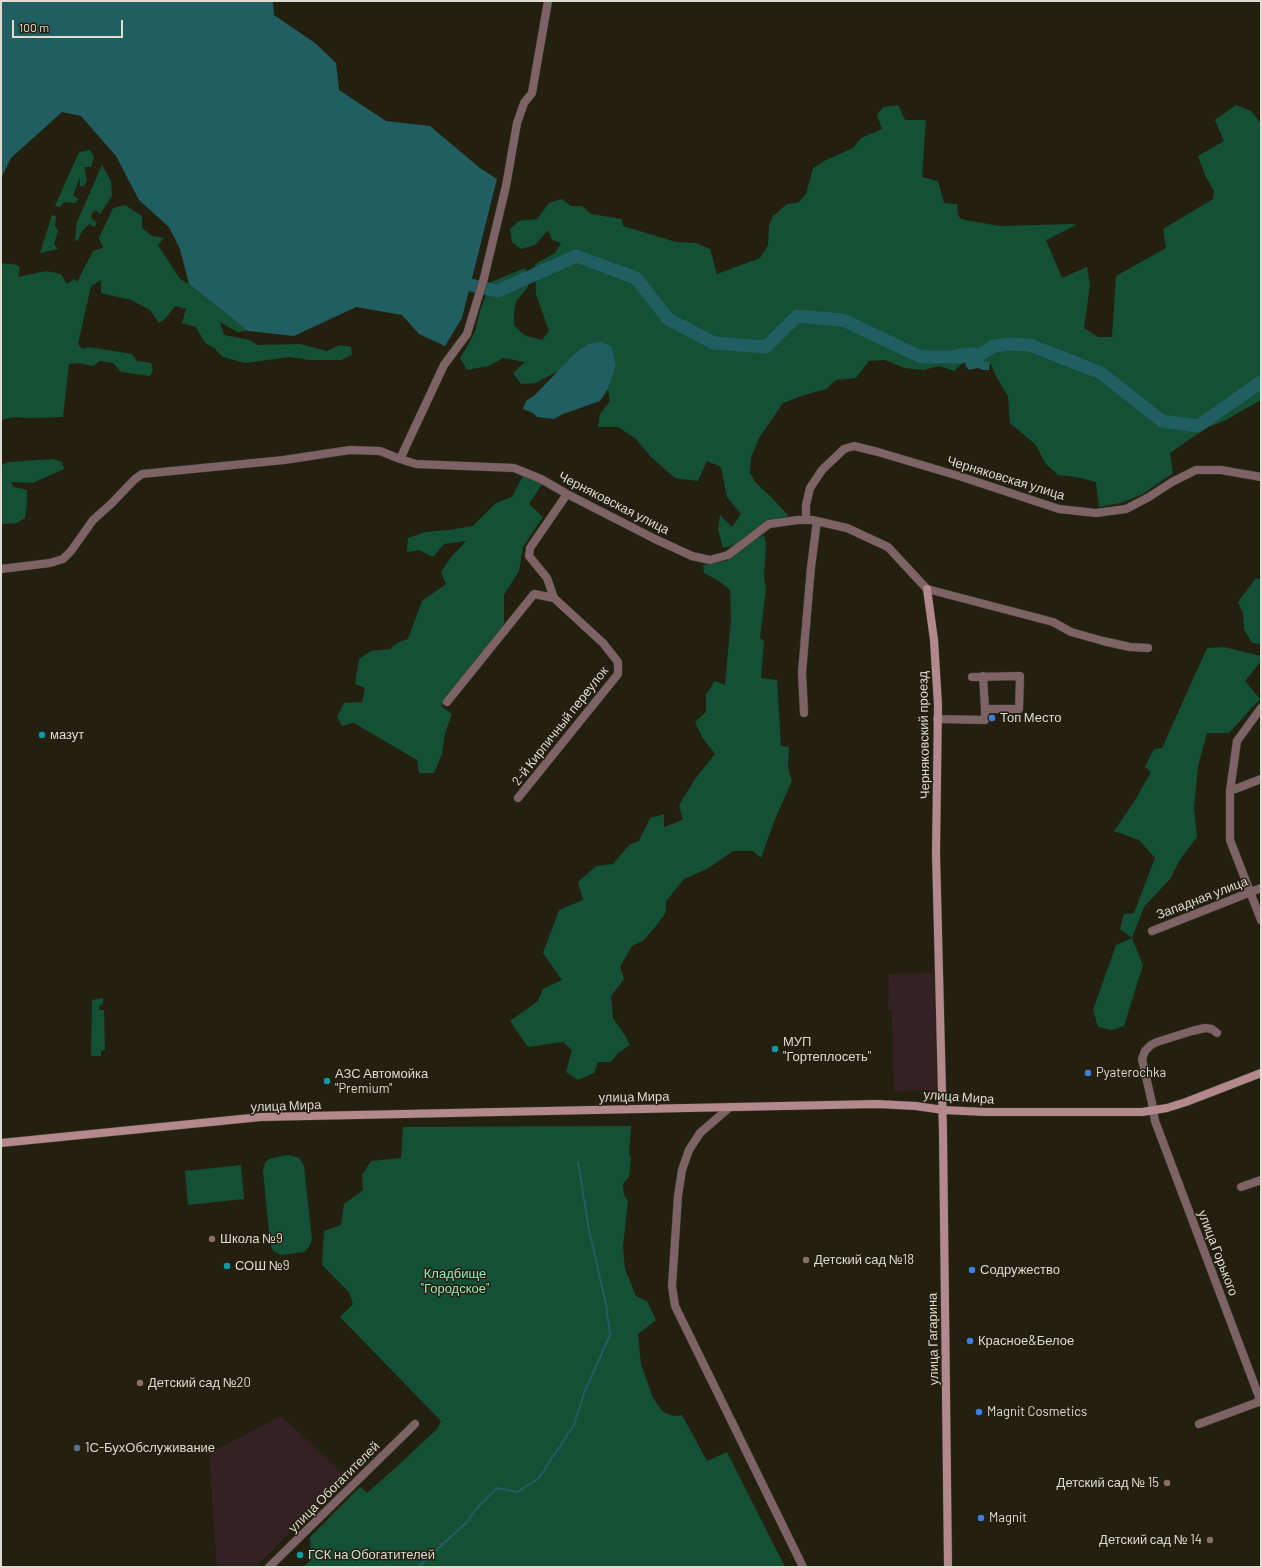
<!DOCTYPE html>
<html>
<head>
<meta charset="utf-8">
<style>
	body { margin:0 }
	#map { position:relative; width:1262px; height:1568px; overflow:hidden; background:#242010; font-family:Barlow,sans-serif }
	canvas { display:block }
	.frame { position:absolute; inset:0; border:2px solid #dedbd1; pointer-events:none }
	.scale { position:absolute; left:12px; top:20px; width:111px; height:18px; box-sizing:border-box; border:2px solid #dedbd1; border-top:0; padding-left:5px; font-size:12px; line-height:14px; white-space:nowrap; color:#dedbd1; -webkit-text-stroke:3px #242010; paint-order:stroke }
</style>
</head>
<body>
<div id="map">
<canvas width="1262" height="1568"></canvas>
<div class="frame"></div>
<div class="scale">100 m</div>
</div>
<script>
const c = document.querySelector('canvas').getContext('2d');
c.lineJoin = 'round';
function fill(path, color) { c.fillStyle = color; c.fill(path, 'evenodd'); }
const poly = rows => new Path2D(rows.map(r => 'M' + r).join(''));
function stroke(path, color, width, dash) { c.strokeStyle = color; c.lineWidth = width; c.lineCap = dash ? 'butt' : 'round'; c.setLineDash(dash || []); c.stroke(path); }
function label(font, color, halo, rows, align = 'center') {
  c.font = font + ' Barlow,sans-serif'; c.lineWidth = 3; c.setLineDash([]); c.textBaseline = 'middle'; c.strokeStyle = halo; c.fillStyle = color; for (const [text, x, y, turn = 0] of rows) {
    c.save(); c.translate(x, y); c.rotate((+turn || 0) * Math.PI / 180); c.textAlign = isNaN(turn) ? turn : align; if (halo) c.strokeText(text, 0, 0); c.fillText(text, 0, 0); c.restore();
  }
}
const commercial = poly([
	[934,973,937,1090,894,1091,892,1010,888,1010,889,974],
	[281,1416,346,1476,255,1567,217,1567,209,1453]
]);
const green = poly([
	[898,105,905,120,926,120,922,177,938,181,944,203,957,204,958,215,961,219,999,226,1073,224,1076,225,1046,240,1062,278,1087,267,1090,285,1084,328,1098,337,1112,337,1116,276,1166,248,1163,229,1213,199,1214,191,1205,175,1198,156,1224,141,1215,120,1236,105,1251,111,1261,124,1261,400,1224,421,1206,428,1170,453,1173,473,1143,494,1121,503,1099,507,1096,482,1076,477,1058,475,1045,463,1036,445,1010,423,1008,396,997,378,990,362,984,361,980,351,974,347,964,354,964,361,954,371,939,366,923,370,904,368,885,360,869,361,856,378,836,380,826,389,805,395,783,403,759,438,751,458,750,473,756,483,770,496,789,516,767,521,732,546,723,548,718,529,720,515,732,527,741,514,727,497,721,467,707,461,698,481,675,478,651,457,636,439,618,427,598,427,600,414,610,401,608,389,616,366,574,354,558,371,536,383,521,384,513,373,525,362,503,358,489,366,467,370,460,358,468,345,475,331,481,308,491,282,525,268,528,287,516,301,514,313,514,325,524,335,542,340,549,331,536,294,535,264,555,253,561,243,552,240,548,230,535,245,521,249,512,242,510,229,519,221,537,219,549,203,562,199,571,206,582,206,591,214,622,219,623,226,676,242,696,243,710,249,717,274,760,258,768,245,769,225,773,216,787,204,798,203,806,194,813,168,826,160,853,148,861,138,882,129,877,115,883,107],
	[90,150,94,157,91,167,84,167,87,180,84,186,80,186,80,177,73,195,78,199,76,203,64,202,60,207,55,206,79,152],
	[102,165,111,181,112,196,100,214,96,210,92,213,91,218,97,223,94,227,89,224,82,231,78,241,75,240,77,222],
	[125,205,142,216,142,228,152,236,164,238,158,245,180,279,189,284,248,331,237,332,220,322,224,335,249,340,258,345,300,344,327,351,340,345,351,347,352,355,341,360,310,360,290,357,245,363,223,357,214,348,205,343,196,327,182,323,186,309,175,306,166,318,159,323,150,310,131,300,101,293,101,280,91,286,78,344,82,349,89,347,132,354,137,361,151,363,153,370,150,376,121,372,113,363,100,361,93,366,78,363,69,364,63,417,29,418,14,417,1,420,1,263,18,265,20,268,18,277,46,271,61,274,67,284,74,279,77,282,93,251,103,248,99,238,113,208],
	[52,215,56,216,55,225,58,231,54,244,58,249,40,253],
	[53,459,62,462,64,469,33,483,11,482,14,487,27,490,27,502,25,518,17,523,1,524,1,465,9,462],
	[523,476,542,484,529,504,543,517,523,547,519,571,504,595,504,624,441,706,452,714,445,733,442,754,434,773,419,773,417,760,354,723,342,726,337,717,344,703,362,702,365,688,355,684,359,659,371,651,390,649,399,642,408,639,422,601,446,584,441,572,452,556,466,541,444,544,433,557,419,550,407,552,408,538,425,532,449,530,473,526,496,503,512,497],
	[764,535,766,544,764,577,766,588,760,638,764,641,761,678,777,680,781,746,789,747,788,768,792,781,775,819,761,858,753,851,733,851,707,869,684,879,666,901,666,912,656,926,644,940,632,946,620,967,624,979,611,996,613,1018,626,1037,630,1045,618,1053,611,1062,598,1062,594,1073,578,1080,566,1072,572,1050,563,1042,528,1047,510,1021,538,1001,543,989,562,980,543,953,559,910,583,900,578,882,596,866,613,864,630,844,639,841,650,818,664,814,664,827,683,820,679,805,695,779,715,754,702,737,695,722,706,712,706,694,715,681,725,685,731,619,730,590,719,581,704,573,703,565,725,561,754,540],
	[1256,578,1261,580,1261,644,1252,643,1244,629,1243,613,1238,602],
	[1224,647,1261,656,1261,661,1245,681,1260,699,1229,733,1207,733,1198,766,1194,808,1197,837,1181,858,1170,879,1144,907,1132,938,1143,965,1124,1026,1112,1030,1098,1027,1093,1010,1116,945,1132,938,1120,929,1124,914,1134,913,1155,858,1139,840,1114,831,1134,802,1151,772,1145,767,1154,749,1162,748,1207,648],
	[103,998,103,1004,99,1006,99,1010,104,1010,105,1050,101,1051,101,1056,91,1056,92,1000],
	[631,1126,629,1153,631,1158,629,1177,623,1184,624,1195,628,1201,623,1247,625,1269,636,1296,647,1301,656,1320,638,1334,641,1364,653,1398,663,1412,674,1416,682,1415,707,1461,727,1452,785,1567,303,1567,311,1560,310,1537,360,1487,367,1493,404,1460,437,1429,441,1421,340,1317,353,1304,349,1292,322,1265,324,1231,341,1225,344,1204,363,1190,362,1175,371,1161,401,1158,403,1127],
	[286,1155,293,1156,299,1158,304,1166,312,1240,309,1247,304,1252,281,1255,273,1251,270,1242,263,1171,265,1163,269,1159],
	[241,1165,244,1199,188,1205,185,1171]
]);
const water = poly([
	[1,1,273,1,274,15,315,43,336,63,339,90,386,121,430,126,480,168,497,179,462,318,445,346,419,334,402,315,356,307,294,336,248,331,189,284,180,249,169,227,139,200,116,156,81,116,62,112,11,158,1,178],
	[601,342,611,346,616,366,608,389,600,401,563,414,554,419,537,417,533,413,523,409,526,401,535,395,574,354,588,344],
	[974,347,980,351,984,361,990,362,989,370,983,370,978,368,969,370,966,366,964,354,950,359,948,355,956,349]
]);
const stream = poly([
	[418,1567,467,1522,476,1509,497,1488,517,1492,538,1479,574,1425,585,1391,610,1335,606,1304,589,1230,578,1162]
]);
const river = poly([
	[470,285,498,291,576,256,636,278,668,319,714,343,766,347,797,316,843,320,921,357,961,357,981,354,994,346,1010,344,1030,345,1101,373,1162,421,1198,426,1261,382]
]);
const street = poly([
	[400,459,444,365,467,334,484,278,506,186,517,123,524,103,532,93,548,1],
	[806,520,806,505,810,488,822,470,844,449,854,446,878,452,962,477,1059,509,1096,513,1126,509,1149,497,1172,482,1196,470,1221,470,1261,477],
	[1,569,50,563,63,559,71,551,93,520,111,504,135,479,142,474,284,460,350,450,380,451,400,459,416,464,514,468,541,479,567,494,655,539,692,556,710,560,728,555,769,524,798,520,812,520,847,528,888,547,927,589,1053,622,1071,632,1103,641,1130,647,1148,648],
	[983,676,985,709],
	[447,702,534,594,554,598],
	[1261,708,1237,741,1230,791,1230,840,1261,920],
	[804,713,802,672,811,567,817,521],
	[937,719,985,720,985,709,1019,709,1020,676,972,677],
	[1230,791,1261,779],
	[518,798,618,674,618,662,603,643,554,598,547,578,529,556,530,548,567,494],
	[1152,931,1261,888],
	[1217,1033,1212,1029,1205,1028,1192,1031,1157,1042,1151,1045,1145,1051,1142,1059,1152,1103,1155,1121,1261,1402],
	[730,1107,700,1133,689,1150,682,1170,678,1196,672,1286,675,1306,803,1567],
	[1241,1187,1261,1180],
	[1199,1424,1261,1401],
	[269,1567,415,1424]
]);
const secondary = poly([
	[927,589,934,640,938,705,936,853,943,1132,948,1567],
	[1,1143,261,1117,877,1104,916,1106,943,1110,986,1112,1142,1112,1167,1108,1186,1102,1261,1073]
]);
const markers = [
	[992,718,4,"#3f7fe0"],
	[42,735,4,"#0f9aa8"],
	[775,1049,4,"#0f9aa8"],
	[1088,1073,4,"#3f7fe0"],
	[327,1081,4,"#0f9aa8"],
	[212,1239,4,"#8d6e63"],
	[806,1260,4,"#8d6e63"],
	[227,1266,4,"#0f9aa8"],
	[972,1270,4,"#3f7fe0"],
	[970,1341,4,"#3f7fe0"],
	[140,1383,4,"#8d6e63"],
	[979,1412,4,"#3f7fe0"],
	[77,1448,4,"#5c6f8a"],
	[1167,1483,4,"#8d6e63"],
	[981,1518,4,"#3f7fe0"],
	[1210,1540,4,"#8d6e63"],
	[300,1555,4,"#0f9aa8"]
];
const streetNames = [
	["Черняковская улица",1006,478,17],
	["Черняковская улица",614,503,27],
	["2-й Кирпичный переулок",560,726,-52],
	["Черняковский проезд",924,735,-91],
	["Западная улица",1202,898,-21],
	["улица Мира",634,1097,-1],
	["улица Мира",959,1097,4],
	["улица Мира",286,1106,-2],
	["улица Горького",1218,1253,69],
	["улица Гагарина",933,1339,-91],
	["улица Обогатителей",334,1487,-45]
];
const poiNames = [
	["Топ Место",1000,718],
	["мазут",50,735],
	["МУП",783,1042],
	["\"Гортеплосеть\"",783,1057],
	["Pyaterochka",1096,1073],
	["АЗС Автомойка",335,1074],
	["\"Premium\"",335,1089],
	["Школа №9",220,1239],
	["Детский сад №18",814,1260],
	["СОШ №9",235,1266],
	["Содружество",980,1270],
	["Красное&Белое",978,1341],
	["Детский сад №20",148,1383],
	["Magnit Cosmetics",987,1412],
	["1С-БухОбслуживание",85,1448],
	["Детский сад № 15",1159,1483,"right"],
	["Magnit",989,1518],
	["Детский сад № 14",1202,1540,"right"],
	["ГСК на Обогатителей",308,1555]
];
const parkNames = [
	["Кладбище",455,1274],
	["\"Городское\"",455,1289]
];
fill(commercial, '#352124');
fill(green, '#135036');
fill(water, '#215e61');
stroke(stream, '#215e61', 2);
stroke(river, '#215e61', 13);
stroke(street, '#3e3a2b', 9);
stroke(secondary, '#3e3a2b', 9);
stroke(street, '#7d6366', 8);
stroke(secondary, '#b3898e', 8);
for (const [x, y, r, color] of markers) { const dot = new Path2D(); dot.arc(x, y, r, 0, 2 * Math.PI); c.fillStyle = color; c.fill(dot); stroke(dot, '#242010', 1.5); }
label('13px', '#dedbd1', '#242010', streetNames);
label('13px', '#dedbd1', '#242010', poiNames, 'left');
label('13px', '#90e8bb', '#242010', parkNames);
</script>
</body>
</html>
